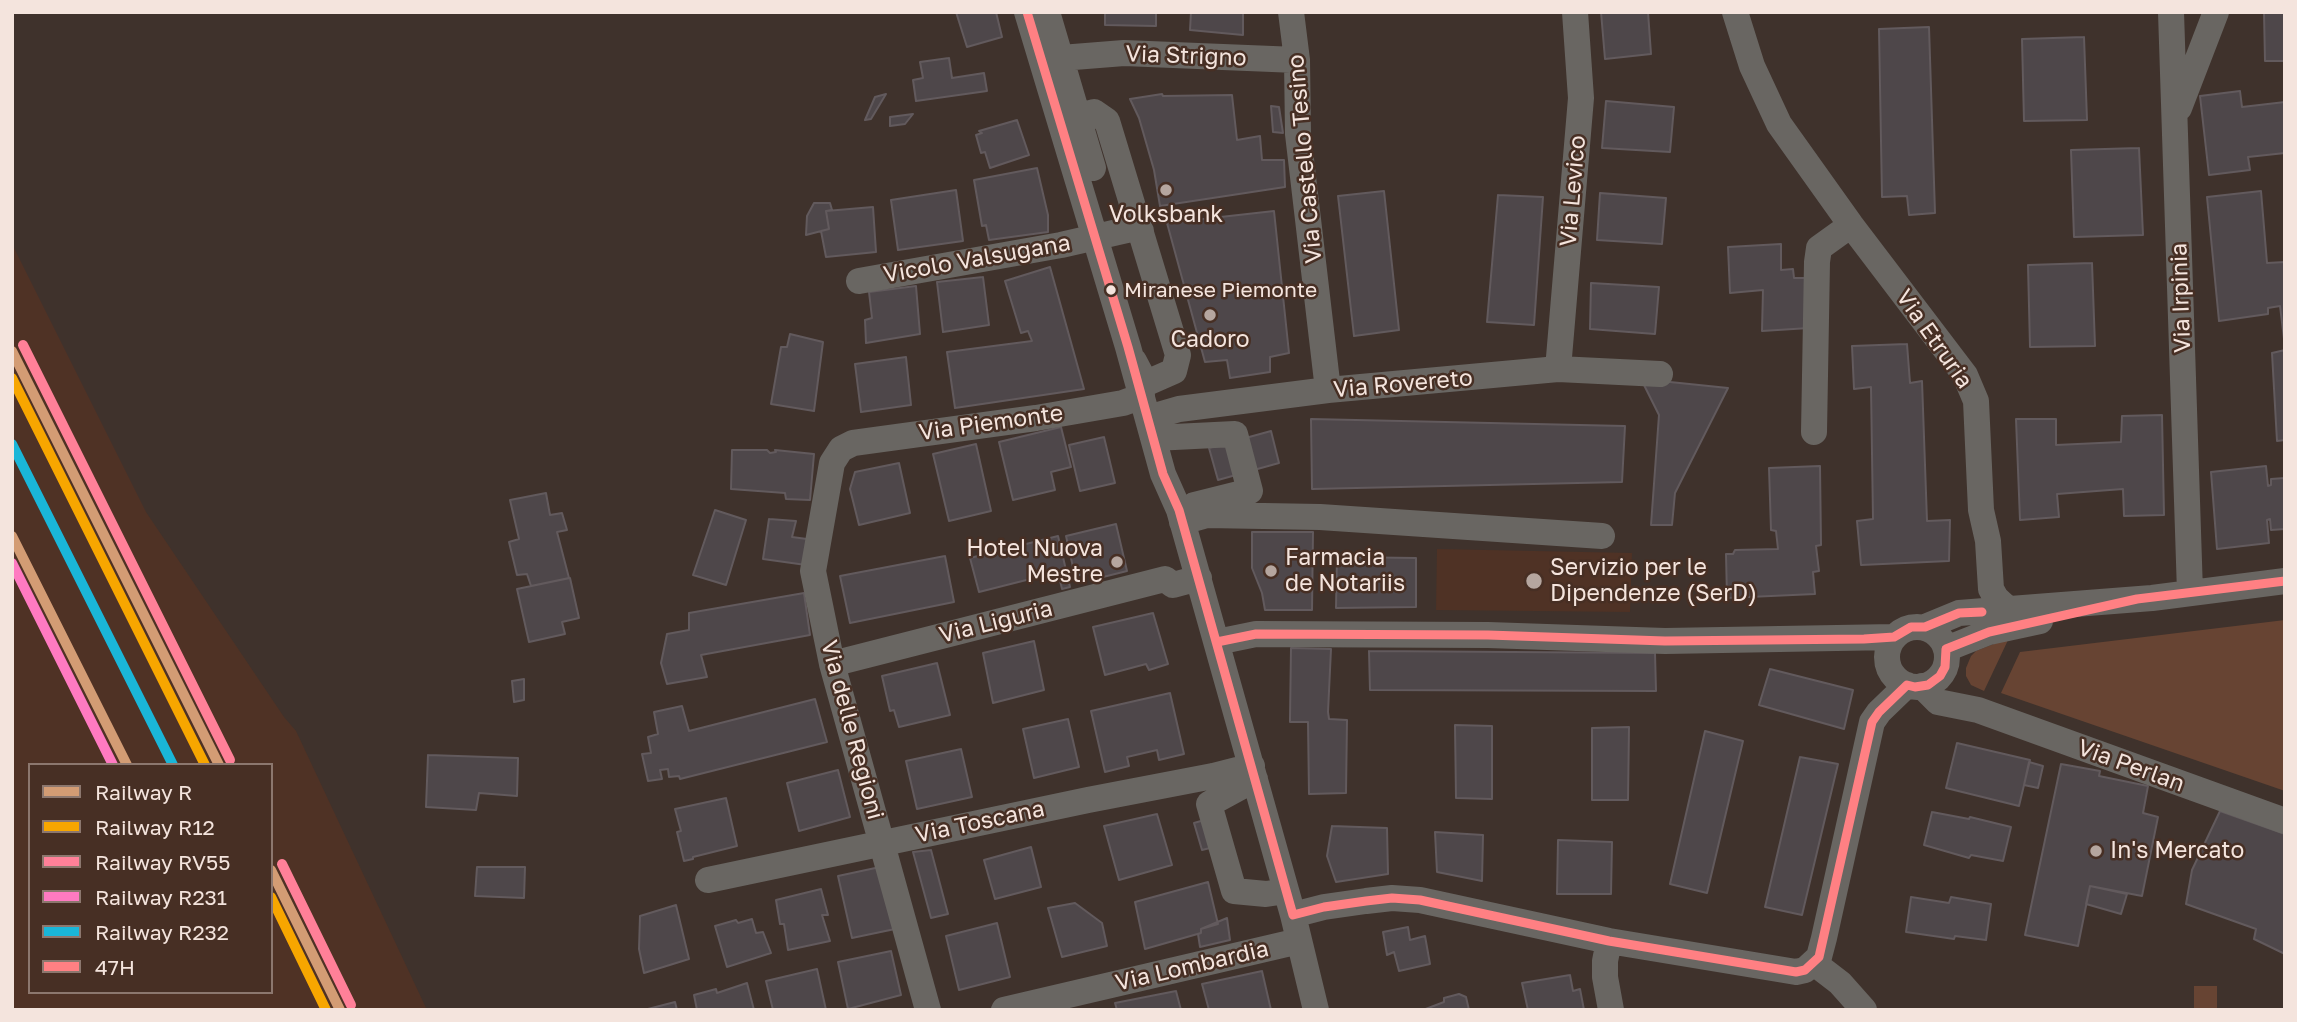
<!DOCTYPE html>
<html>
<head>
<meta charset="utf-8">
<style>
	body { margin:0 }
	#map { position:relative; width:2297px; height:1022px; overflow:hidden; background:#3f322c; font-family:"Golos Text",sans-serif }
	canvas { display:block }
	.frame { position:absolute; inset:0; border:14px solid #f4e4dd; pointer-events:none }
	.legend { position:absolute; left:28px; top:763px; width:245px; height:231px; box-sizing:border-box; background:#472f24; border:2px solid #8c776e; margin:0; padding:9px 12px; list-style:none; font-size:21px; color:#f4e4dd }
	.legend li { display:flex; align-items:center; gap:14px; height:35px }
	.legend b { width:35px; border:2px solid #8c776e }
</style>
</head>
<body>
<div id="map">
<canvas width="2297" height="1022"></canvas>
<div class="frame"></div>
<ul class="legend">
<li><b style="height:9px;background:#d39c74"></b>Railway R</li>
<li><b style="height:9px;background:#f7a600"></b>Railway R12</li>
<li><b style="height:9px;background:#ff8098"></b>Railway RV55</li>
<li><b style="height:9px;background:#fe7ac1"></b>Railway R231</li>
<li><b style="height:9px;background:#1ab6d8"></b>Railway R232</li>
<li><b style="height:9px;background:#ff8083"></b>47H</li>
</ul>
</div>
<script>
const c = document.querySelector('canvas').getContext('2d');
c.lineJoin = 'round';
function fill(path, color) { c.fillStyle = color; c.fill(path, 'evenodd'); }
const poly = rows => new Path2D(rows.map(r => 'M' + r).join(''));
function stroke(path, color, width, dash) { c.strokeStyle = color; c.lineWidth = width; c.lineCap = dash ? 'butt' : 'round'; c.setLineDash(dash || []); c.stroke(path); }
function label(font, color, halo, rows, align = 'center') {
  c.font = font + ' "Golos Text",sans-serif'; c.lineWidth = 5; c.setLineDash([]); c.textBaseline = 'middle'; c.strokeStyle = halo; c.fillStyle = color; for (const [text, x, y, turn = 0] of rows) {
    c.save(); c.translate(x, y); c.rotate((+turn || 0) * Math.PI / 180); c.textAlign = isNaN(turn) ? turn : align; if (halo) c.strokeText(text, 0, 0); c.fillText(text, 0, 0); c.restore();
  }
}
const built = poly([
	[12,244,146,512,284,717,296,731,427,1010,12,1010],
	[30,765,271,765,271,992,30,992],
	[1437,549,1632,553,1630,612,1436,610]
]);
const green = poly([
	[2285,620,2285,791,2001,693,2020,652],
	[2009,638,1984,691,1971,685,1966,676,1966,668,1971,656,1976,651],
	[2194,986,2217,986,2217,1010,2194,1010]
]);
const building = poly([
	[956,12,996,12,1002,37,967,47,956,12],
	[1105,12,1156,12,1156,26,1105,25,1105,12],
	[1191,12,1243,12,1243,35,1190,30,1191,12],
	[1601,12,1648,12,1651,54,1605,59,1601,12],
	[2264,12,2285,12,2285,61,2265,61,2264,12],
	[1929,27,1935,213,1909,215,1907,196,1882,197,1879,29,1929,27],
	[2084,37,2087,120,2024,121,2022,39,2084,37],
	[949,58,952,78,984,73,987,91,916,101,913,80,923,78,920,62,949,58],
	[2240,91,2242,107,2285,102,2285,153,2248,157,2250,170,2209,175,2200,96,2240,91],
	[886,94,871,119,865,120,875,97,886,94],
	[1162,94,1163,96,1232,95,1237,140,1260,136,1262,160,1284,160,1285,187,1160,206,1154,170,1139,118,1130,99,1162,94],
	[1606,101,1674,107,1670,152,1602,148,1606,101],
	[1271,106,1279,107,1283,133,1273,132,1271,106],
	[913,114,905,124,890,126,890,117,913,114],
	[1017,120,1029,155,990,168,985,152,981,153,976,135,982,133,979,131,1017,120],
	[2139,148,2143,235,2074,237,2071,150,2139,148],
	[1037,168,1048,215,1048,232,989,240,986,225,982,226,974,180,1037,168],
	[956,190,963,241,898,250,891,200,956,190],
	[1384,191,1399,330,1354,336,1338,196,1384,191],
	[2261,191,2267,263,2285,262,2285,347,2280,306,2268,308,2268,314,2219,321,2207,197,2261,191],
	[1600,193,1666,198,1662,244,1597,240,1600,193],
	[1498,195,1543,197,1534,325,1487,322,1498,195],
	[814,203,830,203,832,210,826,211,829,229,806,235,807,216,814,203],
	[873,207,876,252,826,257,821,231,829,229,826,211,873,207],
	[1274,211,1289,353,1270,357,1270,372,1230,378,1227,360,1205,362,1167,223,1274,211],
	[1781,244,1781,270,1793,269,1794,278,1806,278,1809,328,1762,331,1763,290,1730,293,1728,247,1781,244],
	[2092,263,2095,346,2030,347,2028,265,2092,263],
	[1050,267,1084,389,955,408,947,352,1032,341,1028,331,1021,333,1005,281,1050,267],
	[983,277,989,325,943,332,937,282,983,277],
	[1591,283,1659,287,1655,334,1590,329,1591,283],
	[916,286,920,334,866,343,865,320,872,318,869,292,916,286],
	[790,334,823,342,814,411,771,404,781,347,787,347,790,334],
	[1907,344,1910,383,1922,381,1927,521,1950,520,1949,561,1861,565,1857,521,1873,519,1871,387,1854,389,1852,346,1907,344],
	[2285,350,2285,440,2277,441,2272,353,2285,350],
	[906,357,911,405,861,412,855,364,906,357],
	[1641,379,1728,388,1675,493,1672,525,1651,525,1659,415,1641,379],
	[2162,415,2164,515,2124,516,2123,489,2057,494,2059,517,2020,520,2016,419,2056,419,2056,445,2121,442,2122,416,2162,415],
	[1311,419,1625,426,1622,482,1312,489,1311,419],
	[1061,427,1071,467,1051,472,1055,490,1013,500,999,442,1061,427],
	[1271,431,1279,463,1218,480,1209,448,1271,431],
	[1104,437,1115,483,1080,491,1069,445,1104,437],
	[976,444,991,511,949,521,933,454,976,444],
	[732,450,767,450,770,453,776,452,775,450,814,454,810,500,786,499,785,493,731,489,732,450],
	[899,463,910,513,859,525,850,489,855,472,899,463],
	[1820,466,1821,545,1816,546,1819,571,1813,572,1815,594,1727,598,1726,554,1733,554,1735,550,1778,549,1776,531,1771,530,1769,468,1820,466],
	[2266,466,2268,486,2271,485,2271,479,2285,478,2285,529,2271,530,2270,519,2267,520,2269,543,2217,549,2211,472,2266,466],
	[546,493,550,515,562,513,567,530,557,532,569,578,531,586,527,574,517,575,509,542,519,539,510,500,546,493],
	[715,510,746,520,726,585,693,575,715,510],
	[769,519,796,521,792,537,807,539,806,565,763,559,769,519],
	[1116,524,1127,571,1103,577,1101,570,1075,576,1066,536,1116,524],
	[1252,532,1313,532,1312,610,1265,610,1262,593,1252,568,1252,532],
	[1058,536,1070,587,1062,589,1058,572,979,592,970,558,1058,536],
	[945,556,954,602,850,623,840,576,945,556],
	[1337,557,1416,558,1416,607,1336,608,1337,557],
	[570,578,579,618,562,622,565,634,529,642,517,589,570,578],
	[804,593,810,635,701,655,707,677,667,684,661,663,667,634,689,630,689,613,804,593],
	[1153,613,1168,664,1149,670,1146,664,1105,675,1093,627,1153,613],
	[1034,641,1044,690,993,703,983,653,1034,641],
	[1291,648,1331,649,1328,712,1329,719,1347,720,1346,793,1309,794,1308,722,1290,722,1290,719,1291,648],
	[1369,651,1655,653,1656,691,1370,690,1369,651],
	[937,663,950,715,899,727,894,710,890,711,882,676,937,663],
	[1770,669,1853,690,1844,729,1759,705,1770,669],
	[524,679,524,700,514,702,512,681,524,679],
	[1170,693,1184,754,1159,760,1157,750,1127,757,1129,766,1105,772,1091,711,1170,693],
	[815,699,827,742,680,779,679,776,669,777,668,769,660,770,662,779,648,781,642,754,651,753,648,737,658,734,654,712,682,706,689,731,815,699],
	[1068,719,1079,767,1034,778,1023,729,1068,719],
	[1455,725,1492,726,1492,799,1456,798,1455,725],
	[1629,727,1628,800,1592,800,1592,728,1629,727],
	[1705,731,1743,741,1707,893,1670,884,1705,731],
	[1957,743,2030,760,2019,806,1946,788,1957,743],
	[961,749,972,797,917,809,906,761,961,749],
	[428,755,518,758,517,796,479,793,476,810,426,807,428,755],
	[1800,757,1838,764,1802,915,1765,907,1800,757],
	[2029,762,2043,766,2038,788,2024,785,2029,762],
	[2061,764,2100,771,2099,776,2148,786,2143,813,2158,817,2142,896,2090,886,2078,946,2025,935,2061,764],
	[838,770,850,817,799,831,787,783,838,770],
	[726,798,737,846,693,857,693,859,684,861,677,832,681,831,675,809,726,798],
	[2220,811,2285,834,2285,954,2254,939,2256,929,2186,904,2192,870,2220,811],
	[1932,812,1969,819,1970,817,2011,827,2003,861,1971,855,1969,858,1924,845,1932,812],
	[1157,814,1172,865,1119,880,1104,826,1157,814],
	[1218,816,1226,844,1202,850,1194,823,1218,816],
	[1332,826,1387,828,1388,874,1336,882,1327,856,1332,826],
	[1435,832,1483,835,1482,881,1437,872,1435,832],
	[1558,840,1612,842,1611,894,1557,894,1558,840],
	[1031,847,1041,887,995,899,984,860,1031,847],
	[931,850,948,914,931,918,913,852,931,850],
	[477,867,525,867,524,898,475,896,477,867],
	[880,867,895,929,852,938,838,876,880,867],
	[1208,882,1218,924,1201,929,1201,933,1145,949,1135,902,1208,882],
	[2090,886,2127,894,2121,914,2086,904,2090,886],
	[821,889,828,915,822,915,830,941,788,950,784,924,780,924,776,900,821,889],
	[1911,897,1949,903,1951,897,1991,904,1986,940,1955,936,1954,939,1906,932,1911,897],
	[1075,903,1102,923,1107,946,1062,957,1048,908,1075,903],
	[676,905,689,959,644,973,639,949,640,916,676,905],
	[1227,918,1230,940,1200,947,1198,934,1201,933,1201,929,1227,918],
	[752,919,756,933,763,932,771,953,727,967,715,926,736,920,738,923,752,919],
	[997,923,1010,977,959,990,946,936,997,923],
	[1408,927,1410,940,1425,936,1430,964,1399,971,1394,952,1387,955,1383,932,1408,927],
	[891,951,901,995,848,1009,838,962,891,951],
	[817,969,826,1010,773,1010,766,981,817,969],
	[1262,971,1271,1010,1209,1010,1202,984,1262,971],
	[1570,975,1573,991,1580,989,1584,1010,1528,1010,1522,983,1570,975],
	[747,983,754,1010,697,1010,694,995,716,989,717,993,747,983],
	[1176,991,1181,1010,1117,1010,1115,1003,1176,991],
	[1459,994,1466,997,1469,1010,1423,1010,1444,1002,1444,998,1459,994],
	[675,1002,677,1010,644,1010,675,1002]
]);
const minor = poly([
	[1027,12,1128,347,1163,474,1179,510,1293,915,1316,1010],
	[1047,12,1093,168],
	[1291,12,1297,60,1298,134,1328,390],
	[1735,12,1752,66,1779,124,1851,225,1965,375,1976,401,1981,510,1988,541,1991,589,1996,598,2009,610],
	[2171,12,2190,592],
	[1047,48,1053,55,1061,58,1124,53,1297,60],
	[2179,108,2216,12],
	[1067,119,1094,112,1107,121,1178,355,1174,371,1149,382,1144,380,1134,361],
	[859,281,1061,245,1131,229,1141,231],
	[1558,369,1581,98,1575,12],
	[1148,418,1179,409,1328,390,1558,369,1660,374],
	[1814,432,1817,262,1819,248,1851,225],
	[1154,438,1235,434,1250,491,1194,505],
	[1182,522,1207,515,1320,517,1602,536],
	'1887 657a30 30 0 1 1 60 0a30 30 0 1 1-60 0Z',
	[1925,627,1959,613,2152,598,2285,581],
	[1217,642,1256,634,1488,635,1665,641,1894,637],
	[1946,649,1989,632,2040,621],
	[832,664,1165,579,1173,585,1199,578],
	[1922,686,1938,702,1978,710,2285,821],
	[1255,779,1209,804,1234,891,1266,894,1286,891],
	[708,880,1088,800,1213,776,1252,766],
	[1293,915,1324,907,1366,901,1392,898,1420,900,1609,941,1784,970,1796,972,1805,970,1819,957,1824,938,1872,722,1879,712,1907,685],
	[1609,941,1605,961,1605,977,1611,1010],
	[1814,963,1840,983,1864,1010],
	[928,1010,832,664,813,571,832,463,841,449,853,443,1036,418,1123,403,1142,396],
	[1004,1010,1299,941]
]);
const bus1 = poly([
	[1027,12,1128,347,1163,474,1179,510,1293,915,1324,907,1366,901,1392,898,1420,900,1609,941,1796,972,1805,970,1819,957,1872,722,1879,712,1907,685,1915,687,1928,685,1940,676,1945,667,1946,649,1989,632,2137,599,2285,581],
	[1217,642,1256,634,1488,635,1665,641,1864,639,1894,637,1911,627,1925,627,1959,613,1982,612]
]);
const rail1 = poly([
	[12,351,219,765],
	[12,536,127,765],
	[271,870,340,1010]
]);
const rail2 = poly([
	[12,378,205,765],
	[271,897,326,1010]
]);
const rail3 = poly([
	[23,345,230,760],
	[282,864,351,1005]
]);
const rail4 = poly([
	[12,563,113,765]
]);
const rail5 = poly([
	[12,444,173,765]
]);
const markers = [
	[1166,190,7,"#b5a69f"],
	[1111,290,6,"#f4e4dd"],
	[1210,315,7,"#b5a69f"],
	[1117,562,7,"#b5a69f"],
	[1271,571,7,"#b5a69f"],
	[1534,581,9,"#b5a69f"],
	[2096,851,7,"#b5a69f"]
];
const busNames = [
	["Miranese Piemonte",1124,290]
];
const streetNames = [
	["Via Strigno",1186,56,2],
	["Via Castello Tesino",1305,159,-95],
	["Via Levico",1573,191,-85],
	["Vicolo Valsugana",977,259,-10],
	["Via Irpinia",2181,298,-92],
	["Via Etruria",1934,339,55],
	["Via Rovereto",1403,384,-5],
	["Via Piemonte",991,423,-8],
	["Via Liguria",996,622,-14],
	["Via delle Regioni",852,730,75],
	["Via Perlan",2131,766,20],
	["Via Toscana",980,822,-12],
	["Via Lombardia",1192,966,-13]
];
const poiNames = [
	["Volksbank",1166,215,"center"],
	["Cadoro",1210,340,"center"],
	["Hotel Nuova",1103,549,"right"],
	["Mestre",1103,575,"right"],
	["Farmacia",1285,558],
	["de Notariis",1285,584],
	["Servizio per le",1550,568],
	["Dipendenze (SerD)",1550,594],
	["In's Mercato",2110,851]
];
fill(built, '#4f3225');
fill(green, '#674433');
fill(building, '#4e474a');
stroke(building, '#625a5d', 2);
stroke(minor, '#696662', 26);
stroke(bus1, '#ff8083', 9);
stroke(rail1, '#d39c74', 10);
stroke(rail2, '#f7a600', 10);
stroke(rail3, '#ff8098', 10);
stroke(rail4, '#fe7ac1', 10);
stroke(rail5, '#1ab6d8', 10);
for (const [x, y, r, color] of markers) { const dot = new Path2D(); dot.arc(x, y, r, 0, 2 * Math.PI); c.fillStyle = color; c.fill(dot); stroke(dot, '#472f24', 2.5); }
label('21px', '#f4e4dd', '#472f24', busNames, 'left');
label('23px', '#f4e4dd', '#472f24', streetNames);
label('23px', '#f4e4dd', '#472f24', poiNames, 'left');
</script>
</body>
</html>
